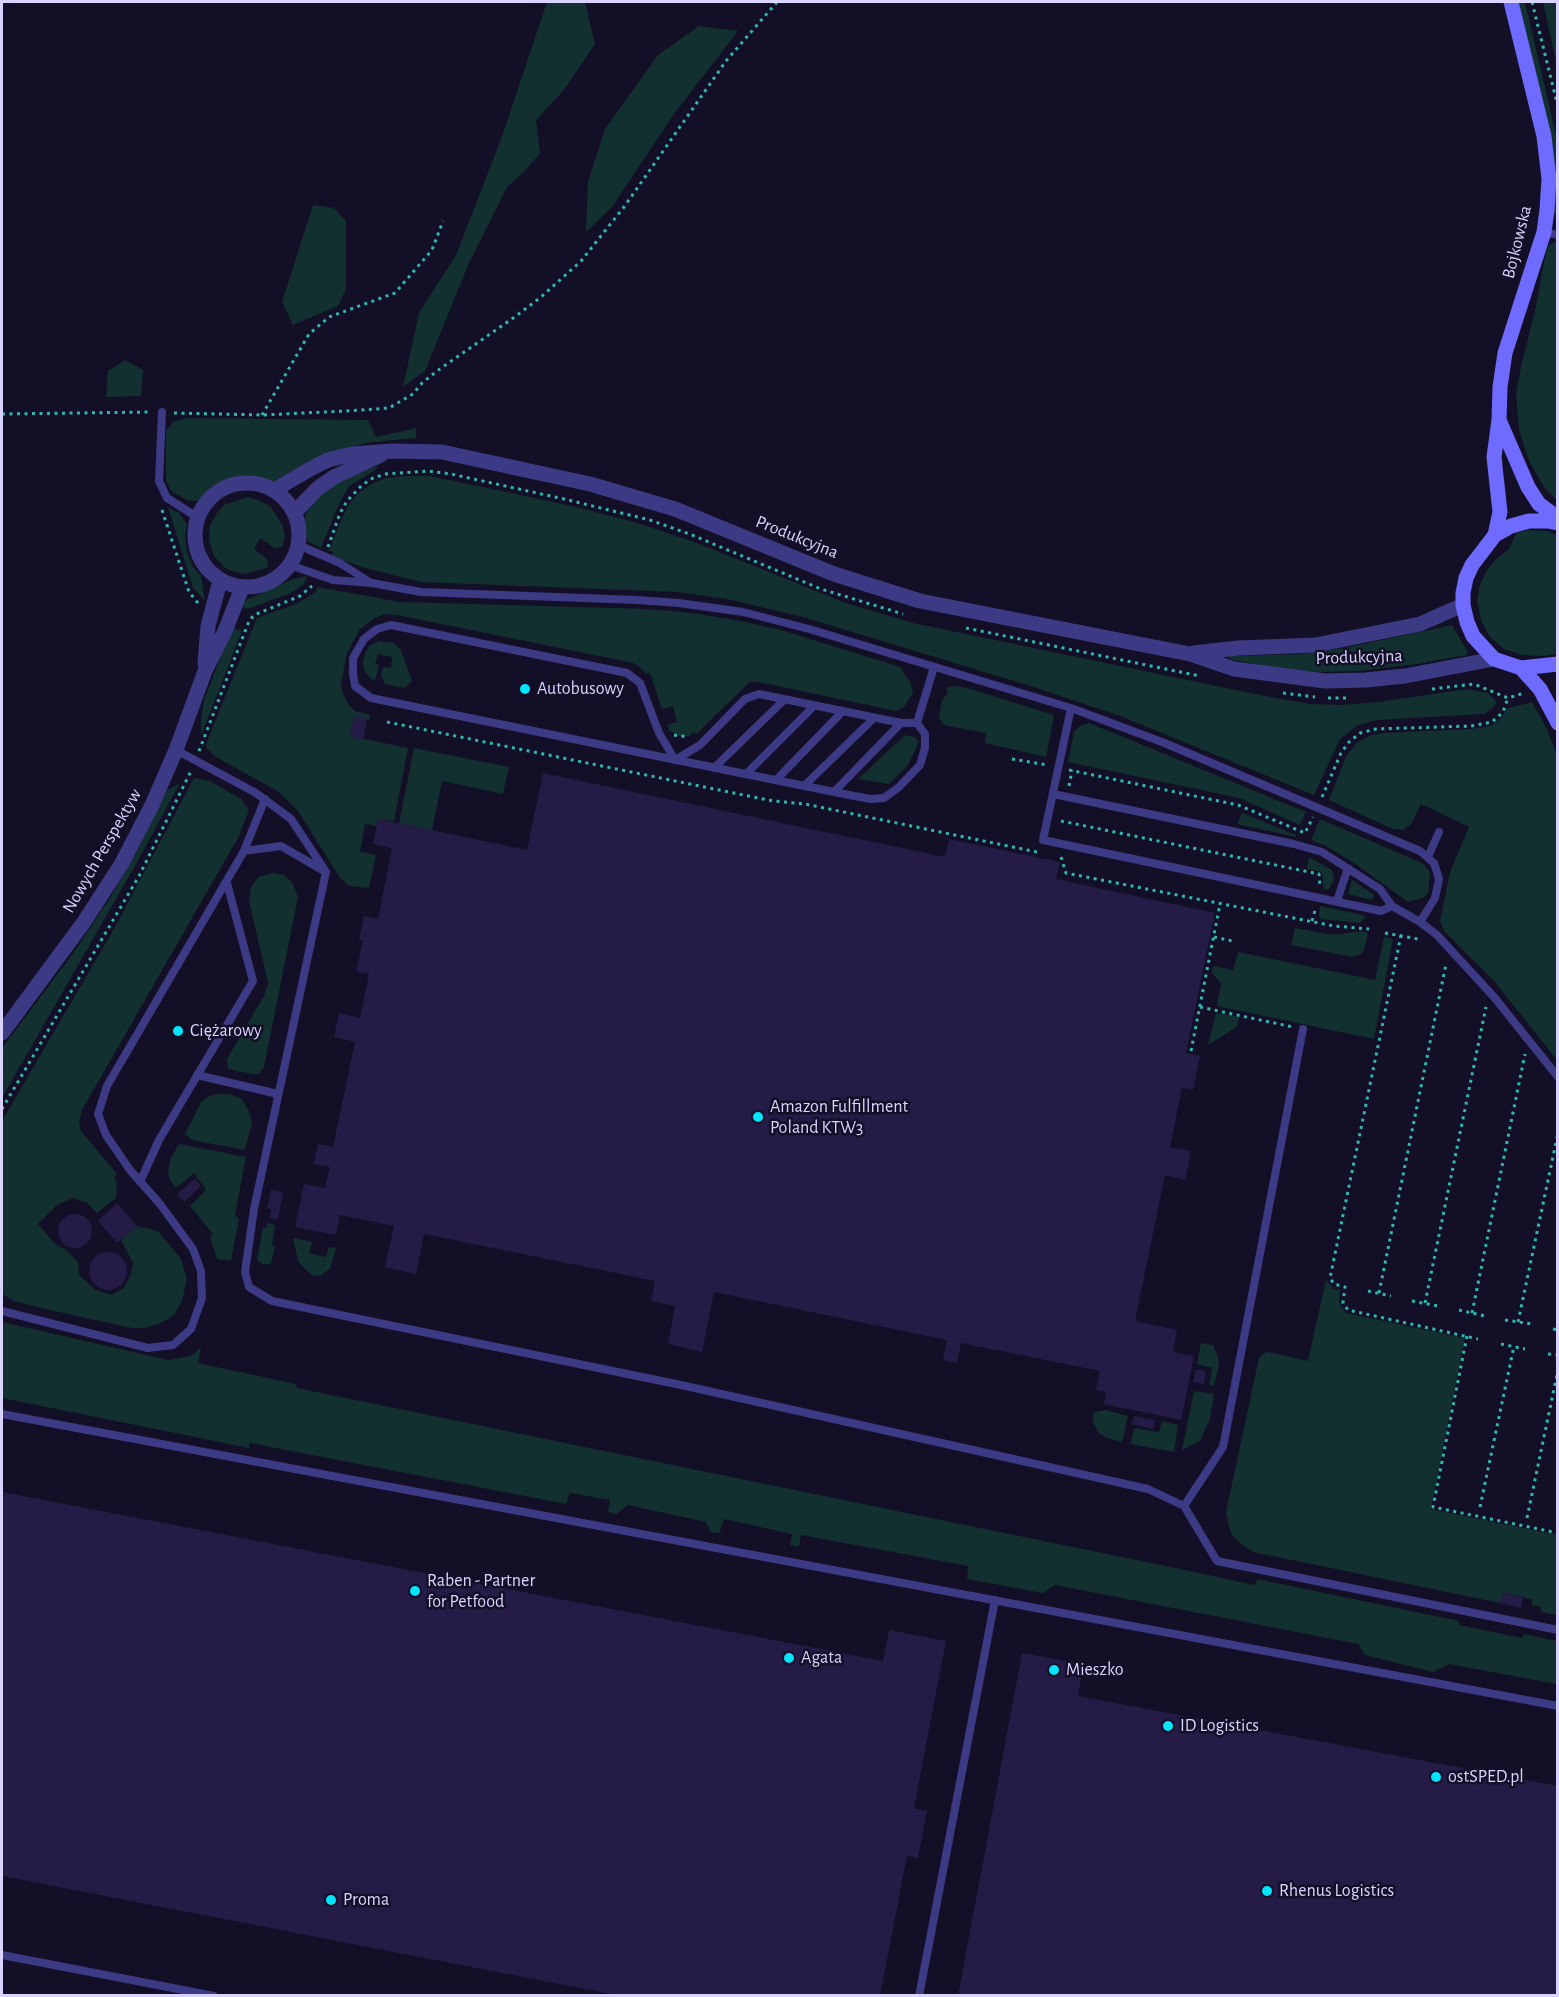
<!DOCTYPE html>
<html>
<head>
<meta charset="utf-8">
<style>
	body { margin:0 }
	#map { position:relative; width:1559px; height:1997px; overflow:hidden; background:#130f26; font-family:"Alegreya Sans",sans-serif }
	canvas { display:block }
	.frame { position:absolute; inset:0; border:3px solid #d9d4ff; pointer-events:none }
</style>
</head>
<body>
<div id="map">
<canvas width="1559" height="1997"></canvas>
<div class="frame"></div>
</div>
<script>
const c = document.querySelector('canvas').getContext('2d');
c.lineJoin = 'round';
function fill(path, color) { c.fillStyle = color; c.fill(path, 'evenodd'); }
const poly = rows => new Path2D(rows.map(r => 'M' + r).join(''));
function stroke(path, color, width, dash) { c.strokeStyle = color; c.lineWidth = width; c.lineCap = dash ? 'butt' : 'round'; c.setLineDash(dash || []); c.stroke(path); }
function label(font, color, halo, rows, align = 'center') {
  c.font = font + ' "Alegreya Sans",sans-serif'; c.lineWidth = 5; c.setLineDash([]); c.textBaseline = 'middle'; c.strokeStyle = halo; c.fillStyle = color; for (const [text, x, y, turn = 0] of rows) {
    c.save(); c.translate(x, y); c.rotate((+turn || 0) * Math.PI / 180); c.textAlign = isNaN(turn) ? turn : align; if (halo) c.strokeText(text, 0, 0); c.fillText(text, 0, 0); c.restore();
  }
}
const green = poly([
	[547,2,585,2,595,44,564,90,536,120,540,153,524,172,507,187,469,263,425,371,403,387,419,313,456,255,501,139],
	[1518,2,1525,2,1557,139,1557,223,1554,211,1556,178,1551,136],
	[1543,2,1557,2,1557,66],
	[699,26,738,31,674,114,612,207,586,232,588,182,605,129,658,55],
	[313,205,334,208,346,221,346,289,338,306,293,325,282,302],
	[1557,241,1558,241,1557,500,1545,489,1529,461,1519,430,1516,393,1521,367,1535,311,1546,252,1549,245],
	[125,360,143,370,141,396,106,397,108,371],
	[185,418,368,420,376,437,416,428,416,438,365,443,308,461,274,481,265,484,256,480,238,479,218,485,197,501,189,501,171,491,166,480,166,431,173,422],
	[379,466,374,471,349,486,339,504,321,548,309,542,304,533,303,522,309,506,321,492,362,470],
	[406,476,429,476,502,491,581,508,641,524,697,543,846,603,913,623,1265,696,1310,704,1343,705,1378,702,1467,689,1488,693,1497,702,1493,708,1484,714,1377,720,1358,725,1340,739,1314,795,1120,716,1027,685,803,617,727,599,678,592,421,582,365,568,332,556,333,552,329,551,339,525,348,506,357,494,370,485,386,478],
	[247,497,259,500,271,507,283,526,285,537,282,547,275,548,260,538,254,549,267,559,268,567,247,574,234,572,224,567,214,556,209,541,210,525,217,513,224,505],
	[168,507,179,513,187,524,185,535,187,552,193,567,201,576,205,601,193,588],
	[1528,530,1547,531,1557,535,1557,644,1556,654,1544,656,1522,655,1504,649,1489,636,1481,620,1477,601,1480,584,1487,570,1496,559,1509,549,1516,533],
	[307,576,304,584,291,593,248,609,241,606,246,600,293,579],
	[317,587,400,602,648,609,693,613,740,621,781,630,900,667,910,682,913,693,904,707,896,711,758,682,750,682,696,734,694,732,689,736,678,736,669,730,668,725,677,722,673,706,662,709,650,673,646,674,639,666,633,663,397,615,385,614,375,618,360,629,347,653,341,684,343,694,349,705,355,711,370,715,369,720,354,717,350,736,408,748,394,821,378,819,376,826,365,824,360,852,376,855,369,888,349,886,340,878,298,811,279,792,216,757,207,749,206,744,257,618,298,603,316,592],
	[1452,625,1468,652,1467,655,1416,664,1359,671,1319,672,1285,670,1229,659,1230,656,1302,654,1345,648],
	[232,627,242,631,201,736,201,720,204,700],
	[379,641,394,643,401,650,412,681,405,688,385,684,381,674,383,667,391,668,392,657,378,654,375,664,379,665,375,681,368,676,364,669,363,661,366,651,370,645],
	[954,686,967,688,1054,715,1046,757,985,743,986,733,944,725,939,718,942,700,948,693,946,688],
	[1532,702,1547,729,1557,755,1557,1060,1494,981,1444,931,1440,921,1450,872,1469,827,1421,804,1412,823,1403,830,1393,829,1329,800,1346,756,1357,743,1371,735,1384,733,1471,729,1490,726,1499,720,1508,708],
	[1089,723,1306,812,1300,825,1239,798,1068,762,1074,732,1080,726],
	[905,735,915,737,918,741,917,746,908,765,889,784,858,779],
	[414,748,509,767,503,794,442,781,432,831,399,823],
	[194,778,210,781,241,799,249,810,239,836,82,1110,79,1122,81,1131,117,1174,114,1178,117,1183,116,1198,97,1213,86,1202,72,1198,57,1205,38,1224,57,1246,65,1249,78,1262,79,1275,96,1290,112,1295,124,1288,131,1274,133,1263,121,1240,137,1226,158,1231,181,1259,187,1279,182,1301,174,1315,161,1323,145,1328,132,1328,54,1311,14,1301,2,1294,2,1121,115,927],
	[180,783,136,864,2,1098,2,1048,74,952,108,901,135,855,167,790],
	[1242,813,1296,835,1296,837,1237,824],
	[1320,819,1422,863,1430,872,1428,893,1423,898,1408,902,1351,861,1326,846,1311,840],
	[1309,857,1332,870,1334,880,1329,889,1324,890,1322,872,1307,869],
	[273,873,284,875,292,882,298,897,264,1067,259,1074,254,1074,235,1071,228,1068,227,1059,264,996,268,983,249,901,251,888,258,877],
	[1352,880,1374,895,1372,900,1348,894],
	[1320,906,1362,915,1366,917,1360,923,1321,919,1319,916],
	[1295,928,1334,935,1361,931,1368,933,1364,950,1361,954,1352,957,1291,945],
	[1384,937,1393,939,1374,1039,1217,1006,1221,983,1212,973,1213,966,1233,970,1238,952,1375,980],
	[1216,1013,1239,1017,1237,1027,1208,1045],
	[217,1094,230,1094,242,1099,249,1111,252,1123,245,1150,192,1140,185,1134,201,1102,207,1097],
	[179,1144,246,1157,235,1215,239,1219,231,1261,217,1259,210,1237,213,1234,190,1206,206,1190,194,1173,176,1188,170,1180,168,1172,171,1158],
	[267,1223,275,1225,272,1245,275,1246,271,1263,264,1265,257,1260,263,1227,267,1228],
	[293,1238,312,1242,309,1253,326,1257,329,1247,336,1248,330,1269,320,1276,312,1275,305,1269,298,1261],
	[1326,1280,1334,1289,1340,1290,1339,1302,1346,1313,1465,1338,1431,1509,1557,1535,1557,1615,1541,1612,1541,1607,1532,1605,1532,1600,1523,1597,1503,1593,1500,1603,1253,1552,1235,1539,1230,1531,1226,1512,1259,1358,1262,1354,1268,1352,1308,1361],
	[2,1322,168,1360,191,1356,201,1347,198,1363,296,1384,297,1388,1180,1569,1255,1585,1257,1579,1459,1621,1459,1625,1522,1638,1524,1634,1557,1641,1557,1684,1449,1664,1433,1672,1365,1655,1358,1644,1055,1585,1043,1593,967,1579,968,1566,801,1535,799,1547,790,1545,792,1534,724,1519,719,1534,711,1532,706,1522,628,1505,616,1514,608,1512,610,1500,570,1493,566,1504,250,1443,249,1448,2,1398],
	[1201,1343,1213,1345,1218,1357,1219,1365,1214,1385,1209,1385,1212,1368,1197,1364],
	[1194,1391,1214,1394,1210,1419,1200,1441,1182,1450],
	[1105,1410,1128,1416,1122,1442,1107,1438,1099,1433,1093,1422,1094,1412],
	[1162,1421,1178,1425,1174,1452,1131,1444,1134,1428,1159,1432]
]);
const building = poly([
	[354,716,367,719,363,739,350,736],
	[543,773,945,857,949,839,1060,862,1056,879,1215,913,1186,1053,1200,1056,1193,1090,1182,1088,1170,1147,1191,1151,1185,1180,1165,1175,1135,1321,1177,1330,1173,1352,1194,1356,1181,1420,1104,1404,1106,1392,1096,1390,1100,1371,961,1343,957,1363,943,1360,947,1340,714,1292,702,1352,668,1344,675,1306,651,1301,655,1281,424,1234,416,1274,385,1267,394,1226,340,1215,336,1235,295,1227,304,1184,325,1188,330,1167,314,1164,318,1144,333,1147,355,1042,334,1037,339,1013,360,1018,369,974,356,972,363,940,359,939,364,916,378,919,392,848,373,844,378,819,527,850],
	[195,1179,201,1186,184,1202,177,1194],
	[271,1190,283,1192,278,1220,270,1218,271,1209,267,1209],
	[117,1203,137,1226,117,1243,98,1221],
	'58 1231a17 17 0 1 1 34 0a17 17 0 1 1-34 0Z',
	'89 1271a19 19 0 1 1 38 0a19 19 0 1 1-38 0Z',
	[1196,1369,1206,1371,1204,1384,1193,1382],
	[1134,1416,1155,1420,1153,1429,1132,1424],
	[2,1492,883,1661,889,1630,946,1641,914,1808,927,1811,918,1858,907,1856,880,1996,621,1996,2,1876],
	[1502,1593,1523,1597,1521,1608,1500,1603],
	[1022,1653,1083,1664,1078,1696,1558,1786,1558,1996,958,1996]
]);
const path = poly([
	[1532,2,1558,107],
	[174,413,262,415,346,411,389,408,413,394,422,383,437,371,516,316,541,297,581,261,624,207,726,61,777,2],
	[2,414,150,412],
	[262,415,309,334,329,317,395,293,432,250,443,221],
	[162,510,189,592,198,603],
	[328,547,340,513,347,501,362,485,373,478,386,474,428,471,451,474,564,499,650,520,692,535,821,589,903,614],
	[966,628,1200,676],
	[1432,689,1474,684,1508,698,1524,693],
	[1283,693,1315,697],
	[1328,698,1348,698],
	[387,722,773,801,805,804,1037,852],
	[674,735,688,737],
	[199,751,249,621,254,615,300,596,312,586],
	[1012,759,1048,765],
	[1069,770,1238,805,1305,833,1313,817],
	[1069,786,1072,770],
	[1322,797,1341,753,1349,742,1360,733,1376,729,1471,726,1492,722,1503,712,1508,698],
	[1061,821,1319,874,1320,887],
	[1061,857,1066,873,1334,926,1369,929],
	[1312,921,1316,907],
	[1385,933,1418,939],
	[1401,935,1330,1278,1334,1284,1345,1287,1343,1303,1348,1310,1478,1339],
	[1214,937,1232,941],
	[1200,1007,1293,1027],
	[1191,1051,1220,904],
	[1557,1095,1558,1096],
	[2,1109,139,876,191,771],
	[1368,1291,1391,1296],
	[1379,1293,1446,964],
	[1412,1301,1438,1306],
	[1425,1303,1486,1007],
	[1459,1310,1485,1316],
	[1472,1313,1525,1054],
	[1505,1320,1532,1324],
	[1518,1322,1558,1133],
	[1553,1329,1558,1330],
	[1467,1336,1433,1507,1558,1533],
	[1501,1344,1525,1349],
	[1548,1354,1558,1355],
	[1480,1507,1514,1346],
	[1527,1518,1558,1370]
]);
const lane = poly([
	[1544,232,1558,235],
	[162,412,159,481,167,498,197,517],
	[298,545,340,563,371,583],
	[290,565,333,580,372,583,421,592,637,600,679,603,743,612,809,629,1071,708,1162,742,1420,851,1434,863,1439,879,1435,898,1420,922],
	[1071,708,1043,840,1381,911,1392,906],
	[917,723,934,667],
	[176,750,256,793,291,819,326,872,254,1209,245,1272,249,1287,272,1301,681,1385,1148,1489,1184,1506,1217,1561,1558,1630],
	[714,768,784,700],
	[746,774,814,706],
	[776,780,843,711],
	[804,786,874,718],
	[834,792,901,723],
	[1053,794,1294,844,1322,852,1380,889,1392,906,1420,922,1437,935,1494,997,1558,1077],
	[854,796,871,799,884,798,899,787,920,765,925,748,925,734,917,723,901,723,759,694,745,699,700,745,675,760,659,733,640,683,627,673,391,625,377,629,364,639,353,658,353,673,355,686,371,698,854,796],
	[244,851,281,846,324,871],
	[1428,857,1439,832],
	[1337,901,1348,868],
	[197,1075,278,1094],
	[140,1182,159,1140,253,981,227,883],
	[2,1311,148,1348,173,1345,191,1329,202,1298,201,1271,193,1249,160,1204,130,1170,106,1135,98,1114,107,1086,244,851,265,799],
	[2,1414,1558,1706],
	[1184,1506,1223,1447,1303,1029],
	[2,1955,214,1996],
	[919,1996,995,1600]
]);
const street = poly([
	'195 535a52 52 0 1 1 104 0a52 52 0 1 1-104 0Z',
	[274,490,310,469,328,460,352,454,392,451,442,452,590,484,675,509,834,574,920,601,1190,654,1234,669,1325,681,1366,680,1405,676,1494,659],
	[294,513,318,488,334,477,381,455],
	[1194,653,1238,648,1316,645,1420,624,1463,605],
	[205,663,208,626,220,581],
	[2,1033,84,922,122,863,152,805,176,750,205,671,225,631,242,588]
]);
const secondary = poly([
	[1499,420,1528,487,1539,504,1558,518],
	[1558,523,1548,521,1529,521,1511,526,1495,535,1472,565,1466,578,1463,593,1463,605,1467,622,1473,636,1494,659,1521,668,1558,664],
	[1495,535,1500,512,1494,457,1499,420,1500,387,1505,353,1544,232,1547,210,1549,179,1544,136,1511,2],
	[1521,668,1540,689,1558,723]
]);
const markers = [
	[525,689,6,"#00e5ff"],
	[178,1031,6,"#00e5ff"],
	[758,1117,6,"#00e5ff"],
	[415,1591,6,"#00e5ff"],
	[789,1658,6,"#00e5ff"],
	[1054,1670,6,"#00e5ff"],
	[1168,1726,6,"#00e5ff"],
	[1436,1777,6,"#00e5ff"],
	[1267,1891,6,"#00e5ff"],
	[331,1900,6,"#00e5ff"]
];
const streetNames = [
	["Bojkowska",1517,242,-76],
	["Produkcyjna",797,537,22],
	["Produkcyjna",1359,657,-2],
	["Nowych Perspektyw",102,851,-60]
];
const poiNames = [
	["Autobusowy",537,689],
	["Ciężarowy",190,1031],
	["Amazon Fulfillment",770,1107],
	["Poland KTW3",770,1128],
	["Raben - Partner",427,1581],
	["for Petfood",427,1602],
	["Agata",801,1658],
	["Mieszko",1066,1670],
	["ID Logistics",1180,1726],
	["ostSPED.pl",1448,1777],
	["Rhenus Logistics",1279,1891],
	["Proma",343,1900]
];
fill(green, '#12302f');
fill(building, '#241b47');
stroke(path, '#2fb8b0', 3, [3, 4.5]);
stroke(lane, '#3d3a85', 8);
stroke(street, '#3d3a85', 15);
stroke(secondary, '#6f6bff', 15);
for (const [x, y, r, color] of markers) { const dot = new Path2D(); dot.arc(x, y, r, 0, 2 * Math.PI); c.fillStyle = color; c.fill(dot); stroke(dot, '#130f26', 2); }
label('18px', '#d9d4ff', '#130f26', streetNames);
label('18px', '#d9d4ff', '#130f26', poiNames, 'left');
</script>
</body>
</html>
